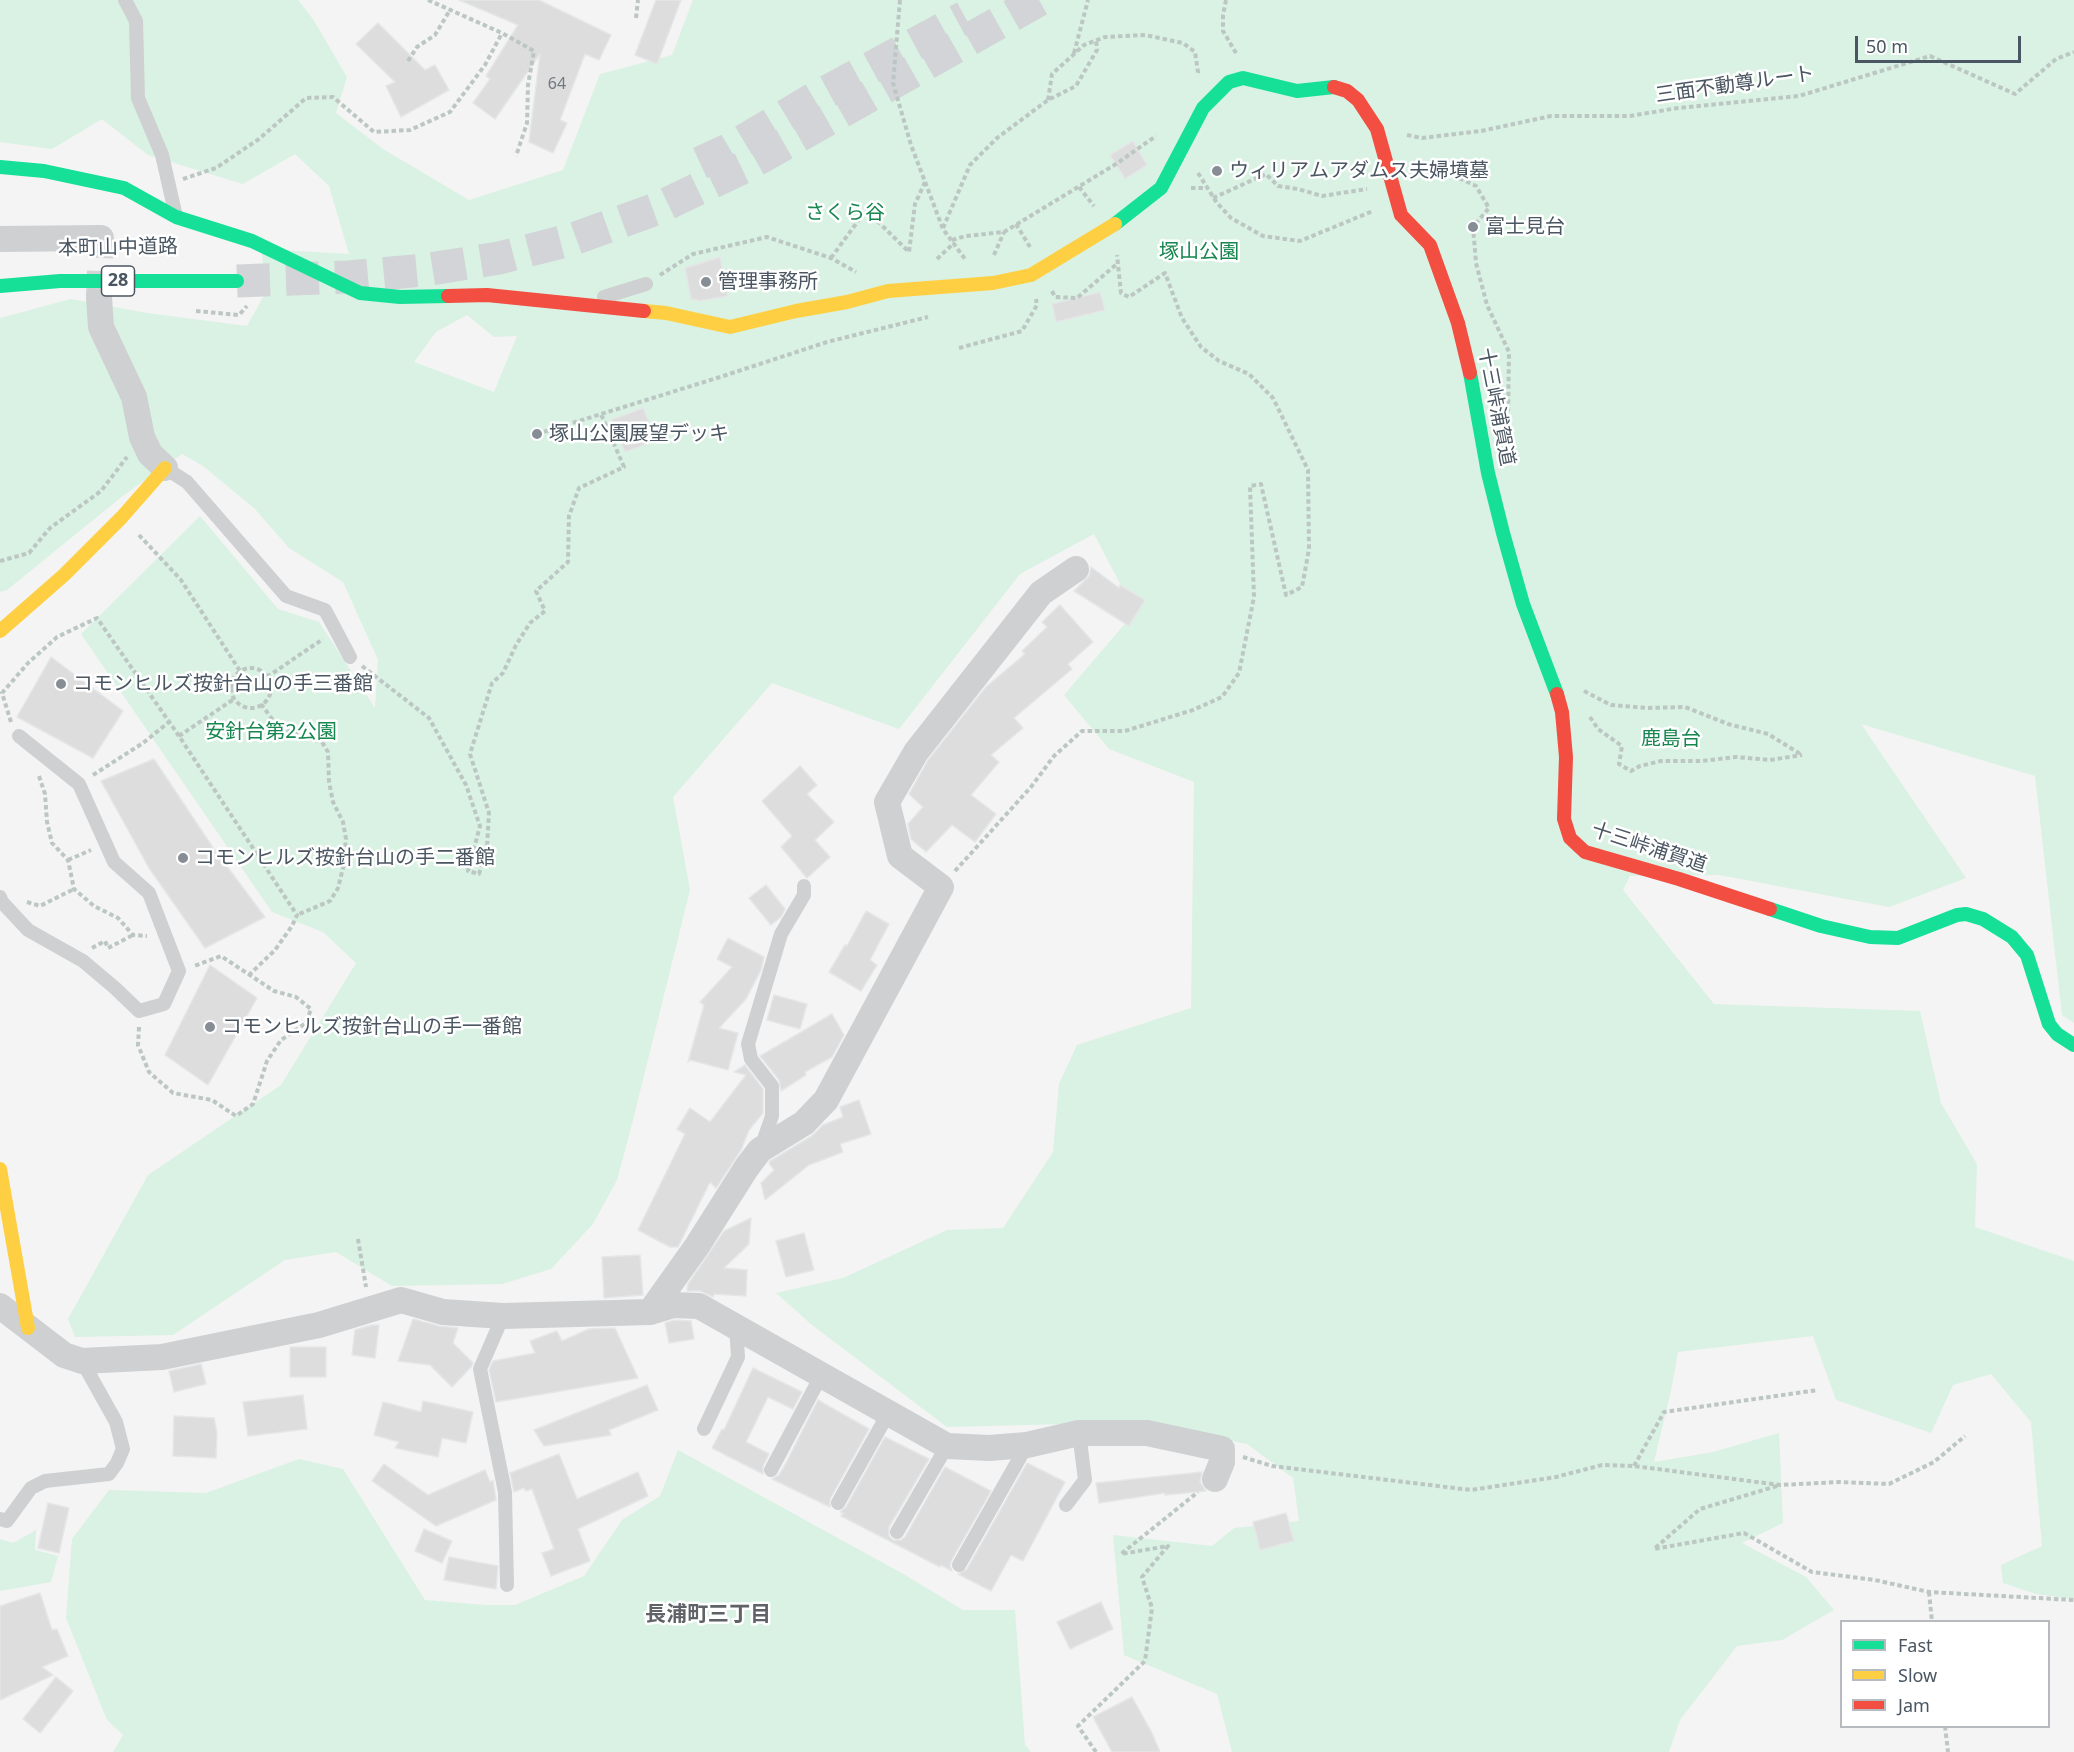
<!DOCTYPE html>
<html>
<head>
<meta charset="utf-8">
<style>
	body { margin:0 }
	#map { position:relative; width:2074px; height:1752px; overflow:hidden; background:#f4f4f4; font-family:"Noto Sans",sans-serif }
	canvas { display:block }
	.legend { position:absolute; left:1840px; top:1620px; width:210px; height:108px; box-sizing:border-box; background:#fff; border:2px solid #b7bbc0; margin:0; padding:8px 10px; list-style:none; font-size:18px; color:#4a5661 }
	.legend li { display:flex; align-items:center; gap:12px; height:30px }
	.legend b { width:30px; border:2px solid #b7bbc0 }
	.scale { position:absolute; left:1855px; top:36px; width:166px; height:27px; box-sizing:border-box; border:3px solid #4a5661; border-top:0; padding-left:8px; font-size:18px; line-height:21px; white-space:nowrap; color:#4a5661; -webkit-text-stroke:4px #fff; paint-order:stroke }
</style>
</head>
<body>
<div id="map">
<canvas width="2074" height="1752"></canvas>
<ul class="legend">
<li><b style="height:8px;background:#16e098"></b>Fast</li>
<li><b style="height:8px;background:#ffcf43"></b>Slow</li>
<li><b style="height:8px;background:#f24e42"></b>Jam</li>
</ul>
<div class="scale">50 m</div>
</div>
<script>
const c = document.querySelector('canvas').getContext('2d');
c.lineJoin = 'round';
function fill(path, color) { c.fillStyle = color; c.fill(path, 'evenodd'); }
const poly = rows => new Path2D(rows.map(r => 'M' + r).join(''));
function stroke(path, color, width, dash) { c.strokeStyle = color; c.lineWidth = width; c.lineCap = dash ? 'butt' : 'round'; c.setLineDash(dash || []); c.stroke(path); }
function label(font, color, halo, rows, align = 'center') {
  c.font = font + ' "Noto Sans","Noto Sans JP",sans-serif'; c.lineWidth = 5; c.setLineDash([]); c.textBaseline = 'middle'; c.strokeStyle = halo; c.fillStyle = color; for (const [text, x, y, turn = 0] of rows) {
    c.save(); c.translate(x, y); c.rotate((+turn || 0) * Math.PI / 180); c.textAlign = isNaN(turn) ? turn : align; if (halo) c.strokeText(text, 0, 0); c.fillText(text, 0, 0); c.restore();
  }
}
const green = poly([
	[0,0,298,0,313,19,347,77,336,113,383,149,469,200,563,170,600,74,672,55,693,0,2074,0,2074,1023,2062,1015,2035,776,1861,724,1966,878,1889,907,1719,875,1630,876,1623,890,1714,1004,1920,1011,1941,1103,1977,1164,1975,1227,2074,1261,2074,1599,2036,1594,2003,1583,2001,1565,2042,1546,2031,1422,1991,1374,1953,1385,1931,1433,1836,1400,1813,1336,1678,1352,1672,1386,1654,1462,1713,1452,1779,1433,1783,1523,1742,1543,1806,1577,1834,1610,1782,1640,1737,1646,1680,1720,1669,1752,1232,1752,1217,1694,1124,1655,1113,1535,1212,1546,1234,1528,1299,1521,1293,1478,1247,1444,1141,1422,947,1427,812,1325,776,1293,843,1278,947,1230,1003,1228,1053,1152,1059,1084,1077,1045,1191,1008,1194,782,1109,749,1064,695,1135,612,1094,534,1020,574,899,729,772,683,673,797,690,890,630,1132,617,1180,593,1224,551,1269,502,1284,392,1286,336,1252,285,1260,173,1335,75,1337,68,1319,148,1175,281,1085,356,963,323,932,272,912,81,634,200,516,278,609,319,622,375,708,378,660,343,582,289,548,254,508,203,466,182,454,124,495,7,590,0,592,0,318,71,299,147,313,247,326,267,290,261,249,349,254,329,186,295,154,243,184,148,155,102,119,52,149,0,142],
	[467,315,494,337,517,336,494,392,414,362,436,332],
	[678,1450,905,1575,963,1610,1015,1610,1025,1745,1031,1752,113,1752,123,1735,107,1720,66,1618,72,1539,109,1490,206,1493,299,1459,343,1469,425,1600,486,1605,515,1605,584,1576,622,1520,660,1496],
	[36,1530,35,1550,58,1556,51,1582,0,1591,0,1539,13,1543]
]);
const building = poly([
	[459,0,539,0,611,35,599,60,585,54,560,120,567,123,553,153,529,142,540,54,495,119,473,103,490,79,486,76,518,25,459,0],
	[656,0,681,0,657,64,635,55,656,0],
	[378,23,425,70,435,65,449,90,401,117,386,86,395,82,356,44,378,23],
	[1133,141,1147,165,1125,179,1110,155,1133,141],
	[720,257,728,296,700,301,691,299,685,268,720,257],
	[1100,292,1105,310,1056,322,1052,304,1100,292],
	[643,408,657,440,625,452,611,420,643,408],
	[1091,567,1119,588,1120,585,1145,600,1129,626,1074,591,1089,576,1091,567],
	[1060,605,1093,642,1068,664,1072,669,1014,718,1023,728,991,755,999,762,971,795,996,814,975,842,952,825,926,852,911,839,908,824,923,807,909,794,928,760,986,687,1025,654,1022,651,1047,627,1042,622,1060,605],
	[51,657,123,711,93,758,17,717,51,657],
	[154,759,214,849,265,917,205,948,149,868,101,781,154,759],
	[800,766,817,785,807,794,834,822,815,840,830,857,807,878,781,847,792,836,762,801,800,766],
	[766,885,785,909,781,917,771,925,749,898,766,885],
	[866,911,889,924,870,960,877,965,861,991,829,972,845,945,847,946,866,911],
	[728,938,764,957,761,970,746,999,719,1028,738,1033,728,1070,690,1060,688,1062,704,1005,700,1002,732,967,717,959,728,938],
	[210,965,257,998,208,1085,165,1055,210,965],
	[774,995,807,1004,800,1029,767,1020,774,995],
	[832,1014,844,1035,832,1057,805,1072,806,1075,781,1091,779,1080,760,1056,832,1014],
	[745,1065,763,1089,763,1113,749,1130,741,1150,716,1188,710,1182,678,1247,670,1247,638,1230,685,1134,677,1129,690,1108,710,1122,746,1075,734,1072,745,1065],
	[859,1100,871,1134,840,1144,843,1152,809,1165,765,1200,761,1183,774,1170,769,1163,770,1161,812,1136,823,1125,843,1117,840,1107,859,1100],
	[751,1218,749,1244,724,1268,747,1270,746,1296,714,1294,713,1297,700,1291,687,1291,688,1284,724,1231,751,1218],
	[804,1233,814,1270,786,1277,776,1241,804,1233],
	[640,1255,643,1295,604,1298,602,1257,640,1255],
	[413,1319,439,1326,458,1328,453,1343,473,1363,471,1367,452,1387,430,1365,398,1361,413,1319],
	[675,1320,691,1321,694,1339,669,1343,665,1323,675,1320],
	[372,1325,379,1325,375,1358,352,1355,355,1330,372,1325],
	[615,1328,638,1378,496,1402,489,1370,493,1361,535,1353,530,1341,557,1331,562,1341,589,1329,615,1328],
	[290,1347,326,1347,326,1377,290,1377,290,1347],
	[201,1364,206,1384,174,1392,169,1371,201,1364],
	[753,1368,802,1392,793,1409,768,1397,746,1442,769,1454,763,1466,763,1474,712,1448,722,1429,724,1430,753,1368],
	[647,1385,658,1410,609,1430,611,1435,544,1446,534,1430,647,1385],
	[303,1395,307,1429,248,1436,243,1402,303,1395],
	[818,1400,869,1429,830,1499,830,1507,772,1479,779,1475,786,1463,818,1400],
	[423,1401,473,1412,466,1443,442,1438,438,1457,395,1448,399,1442,374,1435,383,1402,421,1412,423,1401],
	[174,1416,214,1418,217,1433,216,1458,173,1456,174,1416],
	[885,1437,929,1459,889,1527,889,1536,893,1540,901,1540,905,1537,945,1467,991,1491,951,1561,950,1566,952,1571,941,1565,940,1567,841,1516,843,1513,840,1512,846,1507,885,1437],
	[559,1454,577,1499,638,1472,648,1496,578,1529,590,1561,551,1576,542,1553,554,1549,532,1489,526,1491,524,1488,514,1492,510,1473,559,1454],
	[1027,1463,1065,1482,1023,1561,1011,1555,991,1591,958,1574,967,1569,1027,1463],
	[384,1464,428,1495,485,1470,490,1482,493,1480,496,1500,436,1526,372,1481,384,1464],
	[1202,1472,1200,1482,1206,1491,1165,1495,1165,1493,1099,1503,1096,1483,1202,1472],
	[48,1503,69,1508,59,1553,38,1548,48,1503],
	[1286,1513,1294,1541,1260,1550,1253,1522,1286,1513],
	[424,1529,452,1541,442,1563,415,1551,424,1529],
	[449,1557,498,1566,496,1589,444,1580,449,1557],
	[40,1593,52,1630,57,1629,68,1656,42,1667,53,1675,0,1700,0,1606,40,1593],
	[1101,1602,1113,1629,1070,1649,1057,1622,1101,1602],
	[56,1677,73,1691,40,1733,23,1719,56,1677],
	[1132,1697,1152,1733,1160,1752,1112,1752,1093,1717,1132,1697]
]);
const streetTunnel = poly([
	[99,297,101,238]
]);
const highwayTunnel = poly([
	[700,163,728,150,817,97,965,17],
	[237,281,349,277,424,270,499,258,573,239,656,209,742,168,1039,0]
]);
const path = poly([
	[428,0,502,33,534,51,528,85,527,123,516,156],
	[900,0,893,83,911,145,943,229,965,259],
	[1226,0,1223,15,1223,31,1236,53],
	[636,18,638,0],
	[1074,53,1088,0],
	[408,61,417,47,435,35,450,10],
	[1048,100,1052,74,1084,45,1105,37,1145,35,1183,43,1195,52,1198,72,1197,75],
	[1407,135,1422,138,1481,131,1551,116,1630,116,1678,108,1799,96,1930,56,2015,94,2056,59,2074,52],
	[1416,171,1444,171,1476,186,1489,208,1473,227,1476,263,1487,305,1509,352,1508,420],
	[1198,173,1217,203,1231,218,1263,236,1300,241,1373,211],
	[183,179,216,168,259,139,306,98,333,97,374,132,410,130,450,112,485,65,502,33],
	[1079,187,1094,206],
	[1191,188,1208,188],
	[1213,198,1266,174,1278,186,1298,189,1322,196,1367,189],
	[1016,224,1030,247],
	[943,228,970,165,997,138,1048,100,1076,86,1097,50,1096,40],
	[952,240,966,236,1004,232,1116,164,1156,136],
	[994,255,1004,232],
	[831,258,866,210,909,252,915,204,925,182],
	[937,259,954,243],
	[660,275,693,254,767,237,831,258,856,272],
	[1052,291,1055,297,1077,298,1118,263],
	[196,311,239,315,247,306],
	[959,348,1022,331,1037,305,1036,299],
	[537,434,717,378,827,342,928,317],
	[139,535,181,580,240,671],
	[0,561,29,553,50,528,101,491,127,457],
	[362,666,429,718,466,785,480,826,468,871,479,874,487,847,489,813,470,754,492,683,503,673,516,645,530,623,545,611,536,591,568,562,569,516,579,488,624,467,601,414],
	'231 688a20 20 0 1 1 40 0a20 20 0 1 1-40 0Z',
	[267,677,323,639],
	[1584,691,1611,705,1647,708,1685,707,1728,724,1768,734,1802,755],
	[261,704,275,723,285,730,322,742,328,752,329,782,333,802,343,822,346,839,343,868,338,888,330,901,297,915],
	[1590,717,1598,729,1622,746,1619,764,1631,771,1640,766,1661,761,1702,761,1736,757,1770,760,1802,755],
	[11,722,2,693,29,662,57,637,97,618,179,736,297,915,292,926,275,950,249,975],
	[179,736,234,699],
	[93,775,143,743,169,722],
	[39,776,45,794,47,822,52,843,68,860,74,889,94,906,118,918,133,935,147,936],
	[68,860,91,850],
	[955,871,1031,787,1054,756,1082,731,1125,731,1193,710,1222,697,1239,673,1254,597,1250,486,1261,484,1286,595,1302,587,1309,549,1308,470,1273,398,1249,374,1219,361,1201,347,1182,318,1165,273,1129,297,1121,293,1117,255],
	[27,902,40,906,74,889],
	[92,948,105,941,108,948,133,935],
	[139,1027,138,1045,149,1072,173,1093,212,1100,236,1116,253,1104,267,1061,281,1040,306,1023,311,1009,296,997,274,991,221,956,194,966],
	[358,1239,366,1287],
	[1243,1457,1272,1466,1471,1490,1556,1477,1602,1465,1634,1466,1780,1485,1839,1482,1889,1484,1934,1462,1965,1436],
	[1634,1466,1664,1412,1818,1390],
	[1777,1486,1700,1509,1654,1549,1744,1533,1812,1572,1875,1580,1929,1592,2074,1600],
	[1929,1592,1932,1622],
	[1945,1726,1948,1752],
	[1096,1752,1078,1726,1145,1661,1152,1608,1142,1577,1168,1546,1121,1554,1198,1492]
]);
const lane = poly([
	[125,0,136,21,138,98,162,155,175,212],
	[604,297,646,284],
	[165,468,187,482,286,596,325,610,350,657],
	[0,897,2,902,28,930,83,961,115,988,139,1011,164,1004,179,971,149,893,114,862,79,784,19,736],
	[761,1148,772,1116,772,1086,751,1059,748,1044,781,934,804,895,804,886],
	[503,1316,480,1369,505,1492,507,1585],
	[704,1429,738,1357,736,1326],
	[771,1470,822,1374],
	[838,1503,889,1412],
	[1066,1505,1085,1480,1079,1433],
	[0,1519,7,1521,31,1488,45,1481,109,1474,117,1463,123,1449,116,1422,82,1361],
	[897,1532,947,1446],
	[959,1565,1027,1445]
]);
const street = poly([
	[0,239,101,238],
	[99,297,101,327,134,397,142,437,150,454,165,468],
	[0,1306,64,1355,82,1361,162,1357,319,1325,401,1300,443,1312,503,1316,650,1312,673,1305,699,1306,947,1446,989,1448,1027,1445,1079,1433,1147,1433,1222,1449,1222,1462,1215,1479],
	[650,1312,697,1246,747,1167,760,1150,804,1123,826,1100,941,887,900,856,887,802,916,752,1041,593,1076,569]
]);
const fast = poly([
	[0,167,44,171,124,188,176,217,252,241,360,293,400,297,448,296],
	[1115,224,1161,188,1203,108,1229,82,1243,78,1297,91,1334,87],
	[0,286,60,281,237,281],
	[1470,373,1488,473,1503,533,1523,604,1557,694],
	[1770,909,1821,926,1870,937,1898,938,1957,915,1966,914,1983,919,2012,937,2027,955,2049,1024,2057,1034,2074,1045]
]);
const slow = poly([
	[644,311,666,313,730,327,796,311,847,302,888,291,993,283,1031,275,1115,224],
	[0,631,64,575,122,517,165,468],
	[0,1169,28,1328]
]);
const jam = poly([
	[1334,87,1347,91,1358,100,1377,129,1401,215,1430,245,1458,323,1470,373],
	[448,296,487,295,644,311],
	[1557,694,1562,712,1566,757,1564,819,1570,838,1585,852,1679,879,1770,909]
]);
const markers = [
	[1217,171,6,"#868d94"],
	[1473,227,6,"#868d94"],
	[706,282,6,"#868d94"],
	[537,434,6,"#868d94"],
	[61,684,6,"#868d94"],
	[183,858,6,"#868d94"],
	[210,1027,6,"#868d94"]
];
const numberNames = [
	["64",557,84]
];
const shields = [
	[118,281,33]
];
const shieldNames = [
	["28",118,281]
];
const streetNames = [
	["三面不動尊ルート",1735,85,-8],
	["本町山中道路",118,248,-1],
	["十三峠浦賀道",1496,407,79],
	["十三峠浦賀道",1649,848,18]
];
const poiNames = [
	["ウィリアムアダムス夫婦墳墓",1229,171],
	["富士見台",1485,227],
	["管理事務所",718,282],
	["塚山公園展望デッキ",549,434],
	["コモンヒルズ按針台山の手三番館",73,684],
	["コモンヒルズ按針台山の手二番館",195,858],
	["コモンヒルズ按針台山の手一番館",222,1027]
];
const parkNames = [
	["さくら谷",845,213],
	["塚山公園",1199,252],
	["安針台第2公園",271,732],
	["鹿島台",1671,739]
];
const neighbourhoodNames = [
	["長浦町三丁目",708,1615]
];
fill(green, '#d9f2e3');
fill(building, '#ddddde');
stroke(building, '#e5e6e7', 1.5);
stroke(streetTunnel, '#d2d4d7', 26, [26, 13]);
stroke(highwayTunnel, '#d2d4d7', 33, [33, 16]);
stroke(path, '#bcc7c4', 4, [4.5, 3]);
stroke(lane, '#ced0d2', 14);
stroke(street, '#ced0d2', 26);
stroke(fast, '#16e098', 14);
stroke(slow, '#ffcf43', 14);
stroke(jam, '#f24e42', 14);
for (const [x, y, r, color] of markers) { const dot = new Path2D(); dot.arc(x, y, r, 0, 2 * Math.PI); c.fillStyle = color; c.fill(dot); stroke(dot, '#fff', 2); }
label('16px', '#707881', null, numberNames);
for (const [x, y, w] of shields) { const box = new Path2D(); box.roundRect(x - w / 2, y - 15, w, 30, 4.5); c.fillStyle = '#fff'; c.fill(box); stroke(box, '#4a5661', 1.5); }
label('bold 18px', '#4a5661', null, shieldNames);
label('20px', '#4a5661', '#fff', streetNames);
label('20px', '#4a5661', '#fff', poiNames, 'left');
label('20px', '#17864f', '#fff', parkNames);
label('bold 21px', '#5f6368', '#fff', neighbourhoodNames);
</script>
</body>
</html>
